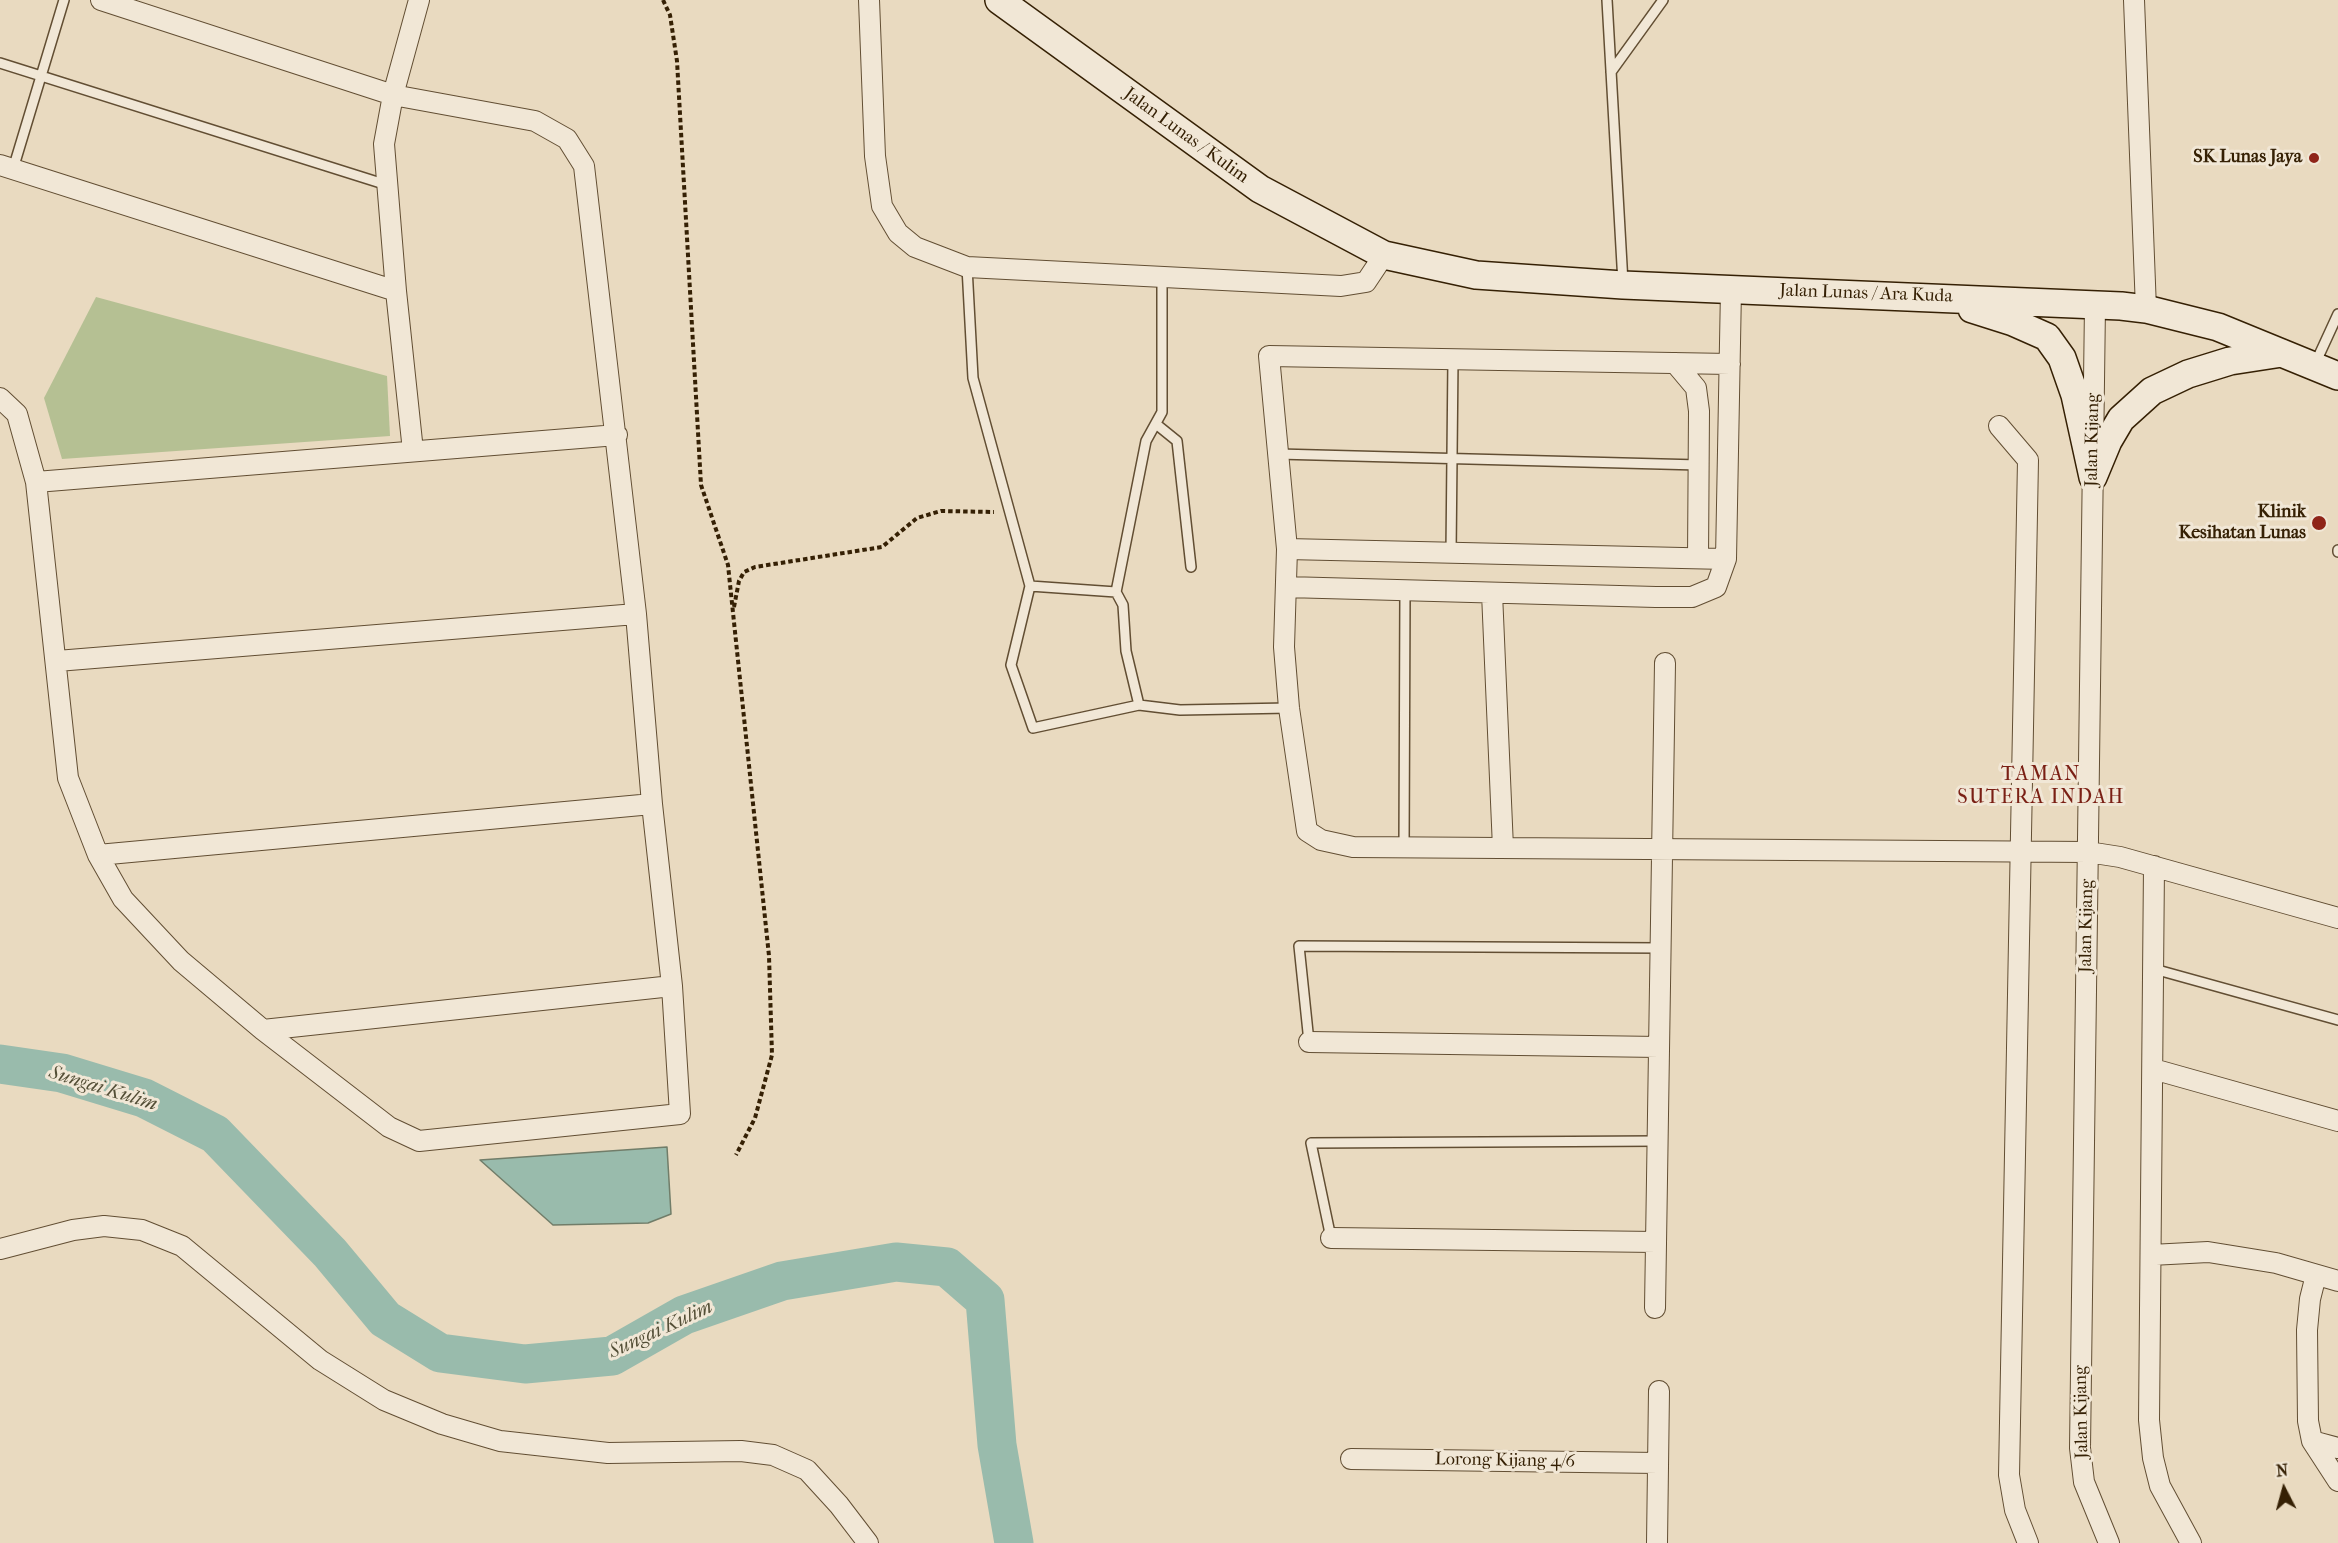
<!DOCTYPE html>
<html>
<head>
<meta charset="utf-8">
<style>
	body { margin:0 }
	#map { position:relative; width:2338px; height:1543px; overflow:hidden; background:#e9dac0; font-family:"IM FELL French Canon",serif }
	canvas { display:block }
	.north { position:absolute; left:2254px; top:1459px; width:60px; height:60px; -webkit-text-stroke:4px #f1e7d6; paint-order:stroke; rotate:354deg; font-size:16px; font-weight:700; line-height:24px; text-align:center; color:#352004 }
	.north::after { content:''; display:block; margin:auto; width:21px; height:27px; background:#352004; clip-path:polygon(50% 0,100% 100%,50% 72%,0 100%) }
</style>
</head>
<body>
<div id="map">
<canvas width="2338" height="1543"></canvas>
<div class="north">N</div>
</div>
<script>
const c = document.querySelector('canvas').getContext('2d');
c.lineJoin = 'round';
function fill(path, color) { c.fillStyle = color; c.fill(path, 'evenodd'); }
const poly = rows => new Path2D(rows.map(r => 'M' + r).join(''));
function stroke(path, color, width, dash) { c.strokeStyle = color; c.lineWidth = width; c.lineCap = dash ? 'butt' : 'round'; c.setLineDash(dash || []); c.stroke(path); }
function label(font, color, halo, rows, align = 'center') {
  c.font = font + ' "IM FELL French Canon",serif'; c.lineWidth = 6; c.setLineDash([]); c.textBaseline = 'middle'; c.strokeStyle = halo; c.fillStyle = color; for (const [text, x, y, turn = 0] of rows) {
    c.save(); c.translate(x, y); c.rotate((+turn || 0) * Math.PI / 180); c.textAlign = isNaN(turn) ? turn : align; if (halo) c.strokeText(text, 0, 0); c.fillText(text, 0, 0); c.restore();
  }
}
const green = poly([
	[96,297,387,376,390,436,62,459,44,398]
]);
const water = poly([
	[667,1147,671,1214,648,1223,553,1225,480,1160,667,1147]
]);
const river = poly([
	[0,1064,62,1073,144,1098,215,1134,330,1253,385,1319,440,1353,525,1364,612,1356,684,1315,782,1281,896,1262,947,1267,985,1300,997,1445,1014,1543]
]);
const path = poly([
	[663,0,670,15,677,61,701,485,728,565,769,956,772,1055,755,1118,736,1155],
	[734,607,739,581,744,572,755,567,882,547,917,518,941,511,994,512]
]);
const lane = poly([
	[1607,0,1623,283],
	[0,63,387,185],
	[1611,72,1663,0],
	[13,169,64,0],
	[967,267,973,378,1030,586,1011,665,1033,728,1139,705,1180,710,1289,708],
	[2315,364,2338,314],
	[1156,424,1177,441,1191,567],
	[1278,454,1699,465],
	[2338,550,2338,552],
	[1451,553,1453,359],
	[1030,586,1116,592],
	[1139,705,1126,651,1123,605,1116,592,1146,441,1162,412,1162,278],
	[1404,848,1405,590],
	[2154,969,2338,1020],
	[1309,1042,1299,946,1661,948],
	[1331,1238,1311,1143,1658,1141]
]);
const street = poly([
	[869,0,875,156,882,206,898,233,915,247,967,267,1341,286,1366,282,1384,255],
	[2134,0,2146,309],
	[0,165,396,291],
	[2095,305,2080,1448,2084,1482,2109,1543],
	[1675,363,1696,388,1699,411,1698,558],
	[1730,364,1269,356,1287,549,1284,647,1289,708,1307,831,1321,840,1353,847,2088,852,2120,857,2338,918],
	[0,398,17,414,36,482,68,778,98,855,123,899,181,961,263,1030,389,1127,419,1141,680,1114,672,986,652,804,636,614,584,166,567,139,535,121,393,95,101,0],
	[1999,426,2028,460,2009,1475,2015,1510,2028,1543],
	[413,451,396,291,384,144,393,95,419,0],
	[36,482,617,435],
	[1287,549,1726,559],
	[1286,587,1656,597,1692,597,1716,587,1726,559,1731,289],
	[1492,593,1503,848],
	[57,661,636,614],
	[98,855,652,804],
	[2154,866,2149,1420,2153,1458,2160,1486,2191,1543],
	[263,1030,672,986],
	[1309,1042,1659,1047],
	[2153,1069,2338,1121],
	[1331,1238,1656,1242],
	[0,1249,73,1230,104,1226,142,1230,182,1246,320,1360,384,1400,442,1424,500,1441,608,1453,741,1451,773,1455,807,1470,839,1505,868,1543],
	[2151,1255,2208,1252,2276,1263,2338,1281],
	[2316,1275,2310,1299,2307,1330,2308,1421,2312,1441,2338,1481],
	[1655,1308,1665,663],
	[2312,1441,2338,1448],
	[1351,1459,1658,1463],
	[1657,1543,1659,1391]
]);
const secondary = poly([
	[999,0,1260,189,1384,255,1476,275,1623,285,2121,306,2146,309,2218,327,2338,376],
	[1972,309,2013,322,2047,337,2062,358,2075,395,2093,477],
	[2093,477,2108,441,2121,419,2152,391,2188,374,2230,361,2282,353]
]);
const markers = [
	[2314,158,6,"#8f2418"],
	[2319,523,8,"#8f2418"]
];
const streetNames = [
	["Jalan Lunas / Kulim",1186,136,36],
	["Jalan Lunas / Ara Kuda",1866,294,2],
	["Jalan Kijang",2093,440,-89],
	["Jalan Kijang",2087,926,-89],
	["Jalan Kijang",2082,1412,-91],
	["Lorong Kijang 4/6",1505,1461,1]
];
const poiNames = [
	["SK Lunas Jaya",2302,158],
	["Klinik",2306,513],
	["Kesihatan Lunas",2306,534]
];
const neighbourhoodNames = [
	["TAMAN",2041,775],
	["SUTERA INDAH",2041,798]
];
const waterNames = [
	["Sungai Kulim",103,1089,17],
	["Sungai Kulim",661,1330,-25]
];
fill(green, '#b5c093');
fill(water, '#99bbac');
stroke(water, '#717d69', 1.5);
stroke(river, '#99bbac', 39);
stroke(lane, '#624e33', 12);
stroke(street, '#624e33', 22);
stroke(secondary, '#352004', 30);
stroke(path, '#352004', 4, [4.5, 3]);
stroke(lane, '#f1e7d6', 9);
stroke(street, '#f1e7d6', 20);
stroke(secondary, '#f1e7d6', 27);
for (const [x, y, r, color] of markers) { const dot = new Path2D(); dot.arc(x, y, r, 0, 2 * Math.PI); c.fillStyle = color; c.fill(dot); stroke(dot, '#f1e7d6', 2); }
label('18px', '#352004', '#f1e7d6', streetNames);
label('bold 18px', '#352004', '#f1e7d6', poiNames, 'right');
c.letterSpacing = '1.5px';
label('20px', '#7a1f14', '#f1e7d6', neighbourhoodNames);
c.letterSpacing = '0px';
label('italic 20px', '#534e36', '#f1e7d6', waterNames);
</script>
</body>
</html>
